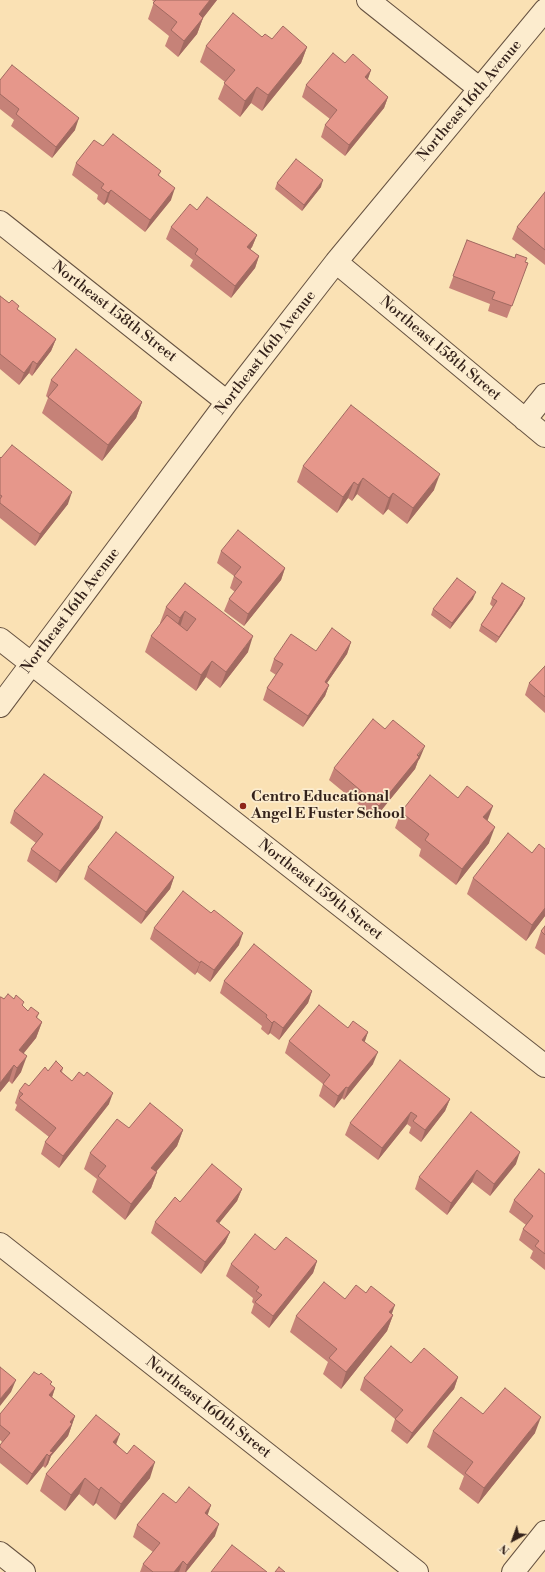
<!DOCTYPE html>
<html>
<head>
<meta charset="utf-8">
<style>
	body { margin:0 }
	#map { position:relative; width:545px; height:1572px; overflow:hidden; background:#fae1b4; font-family:"Libre Bodoni",serif }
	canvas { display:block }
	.north { position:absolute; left:493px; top:1520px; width:40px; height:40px; -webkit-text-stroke:3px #fcecce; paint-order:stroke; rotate:221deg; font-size:11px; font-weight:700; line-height:16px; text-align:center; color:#34221b }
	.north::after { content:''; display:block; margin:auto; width:14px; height:18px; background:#34221b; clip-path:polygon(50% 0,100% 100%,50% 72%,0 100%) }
</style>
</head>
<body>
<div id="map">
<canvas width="545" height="1572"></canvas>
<div class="north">N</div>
</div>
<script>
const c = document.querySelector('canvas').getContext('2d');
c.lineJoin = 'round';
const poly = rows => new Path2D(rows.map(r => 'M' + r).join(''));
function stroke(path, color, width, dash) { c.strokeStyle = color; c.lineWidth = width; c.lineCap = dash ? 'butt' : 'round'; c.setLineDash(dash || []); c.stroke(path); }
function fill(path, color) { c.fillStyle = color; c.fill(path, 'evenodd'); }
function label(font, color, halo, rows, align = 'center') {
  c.font = font + ' "Libre Bodoni",serif'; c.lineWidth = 3.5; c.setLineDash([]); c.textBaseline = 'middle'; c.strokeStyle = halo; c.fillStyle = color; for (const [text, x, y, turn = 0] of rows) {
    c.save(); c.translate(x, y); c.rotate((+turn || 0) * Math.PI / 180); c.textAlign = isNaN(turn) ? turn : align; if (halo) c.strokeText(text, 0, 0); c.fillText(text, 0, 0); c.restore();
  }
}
const minor = poly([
	[368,0,480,89],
	[0,222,227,402],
	[336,262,545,436],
	[525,420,545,395],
	[0,639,545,1066],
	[0,706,227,402,336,262,545,10],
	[0,1244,417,1572],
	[0,1553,24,1572],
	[513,1572,545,1532]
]);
const wall = poly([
	[152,0,217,0,203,18,197,34,178,57,165,46,169,36,148,19,154,2],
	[262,37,307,47,301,63,262,111,251,103,240,117,218,99,225,82,200,62,206,46],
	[345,63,371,70,367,80,388,97,384,108,345,156,321,137,325,125,330,119,302,97,306,85],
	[0,80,75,130,52,158,11,126,14,120,0,109],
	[103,146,161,171,159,175,171,200,145,232,107,202,104,205,97,199,98,195,72,175,76,163],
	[277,183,321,187,302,211,275,189],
	[545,192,545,265,512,239,517,227],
	[197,210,257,235,252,247,250,249,259,256,255,268,231,298,190,266,193,260,166,239,171,227],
	[467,240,528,263,507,318,488,311,490,304,449,288],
	[0,296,56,339,51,351,32,376,29,373,19,385,0,369],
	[51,380,142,402,136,418,102,461,42,413,48,398,46,396],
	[0,457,68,504,35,546,0,518],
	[303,466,434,490,407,524,388,509,383,515,357,494,352,501,348,498,337,513,297,482],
	[221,551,285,568,281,580,244,626,224,611,229,599,235,592,230,588,234,576,217,563],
	[185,583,248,652,220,688,206,677,196,691,145,652,151,636,161,624,160,623,166,607],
	[492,598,525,598,522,605,496,643,479,631,481,625,493,607,490,604],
	[473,599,450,629,431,615,433,609],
	[351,642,347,654,327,683,329,685,325,696,303,727,263,700,267,688,276,675,270,671,274,659,316,651],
	[545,666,545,713,525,695,529,683],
	[420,758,418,761,415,769,375,818,329,780,334,768],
	[14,811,99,828,56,883,27,861,31,849,36,843,10,823],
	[401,812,487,821,489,843,456,885,419,856,421,849,395,828],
	[545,849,545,916,526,941,467,894,473,878,532,853],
	[88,867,174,877,170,889,141,924,84,879],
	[545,926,545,955,535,948,541,931],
	[154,928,239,945,210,982,197,972,195,975,150,939],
	[224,981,312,991,308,1003,279,1040,270,1033,268,1035,261,1029,262,1026,220,993],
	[0,997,23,1006,28,1011,39,1013,37,1018,42,1022,36,1038,24,1053,21,1072,12,1084,9,1081,0,1092],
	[348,1028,368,1032,364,1042,373,1064,344,1100,342,1098,334,1108,319,1096,323,1084,285,1053,289,1041],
	[63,1068,62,1072,72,1081,109,1104,59,1168,41,1154,45,1142,49,1137,15,1110,17,1105,15,1103,19,1091,29,1086,48,1071],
	[450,1099,445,1111,421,1142,409,1133,411,1127,407,1124,378,1160,345,1135,350,1123],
	[129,1128,183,1130,177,1146,156,1172,157,1172,151,1188,125,1220,92,1192,97,1179,84,1169,90,1153],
	[516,1164,490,1196,472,1182,447,1215,415,1189,419,1177],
	[545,1174,545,1270,530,1258,533,1251,519,1240,523,1229,526,1225,509,1212,514,1200],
	[242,1189,237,1201,219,1223,230,1232,225,1243,201,1274,151,1233,155,1222,180,1202],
	[275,1250,317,1261,313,1273,269,1328,251,1313,254,1304,252,1302,253,1298,226,1276,231,1264],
	[392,1314,393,1315,387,1331,341,1389,323,1374,328,1362,290,1332,296,1316],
	[411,1363,458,1377,454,1389,407,1444,391,1431,395,1419,360,1390,364,1378],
	[39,1375,52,1382,50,1385,55,1388,52,1397,75,1416,68,1436,51,1456,48,1464,45,1468,43,1466,27,1485,0,1463,0,1445,2,1442,0,1440,0,1414],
	[483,1414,535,1433,478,1504,459,1489,464,1476,427,1447,433,1431],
	[116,1444,150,1478,115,1520,96,1503,93,1506,79,1494,65,1511,40,1491,46,1474],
	[176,1503,211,1505,207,1515,215,1536,186,1572,140,1572,143,1564,153,1552,133,1537,137,1525]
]);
const shadedWall = poly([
	[210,0,217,0,203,18,197,34,178,57,184,41,199,14],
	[307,47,301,63,262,111,268,95],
	[371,70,367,82,365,77],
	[257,87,251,103,240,117,245,101],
	[388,97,384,108,345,156,349,145],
	[79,118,75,130,52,158,56,147],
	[323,180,321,187,302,211,304,205],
	[175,188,171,200,145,232,150,220],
	[111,190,107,202,104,205,108,193],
	[257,235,252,247,243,259,247,247],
	[259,256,255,268,231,298,235,286],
	[56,339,51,351,32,376,37,364],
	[33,361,29,373,19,385,24,373],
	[142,402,136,418,102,461,108,445],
	[440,474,434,490,407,524,413,508],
	[363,478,357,494,352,501,358,485],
	[354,482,348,498,337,513,343,497],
	[72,492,68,504,35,546,40,534],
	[393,493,388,509,383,515,389,498],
	[285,568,281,580,244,626,248,614],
	[476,592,473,599,450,629,452,623],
	[525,598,522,605,496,643,499,637],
	[185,611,180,627,174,634,180,618],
	[253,636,248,652,220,688,226,672],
	[351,642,347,654,320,693,325,682],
	[212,661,206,677,196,691,201,675],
	[329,685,325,696,303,727,308,716],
	[425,746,420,758,418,761,415,769,375,818,379,806],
	[493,806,487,822,483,817],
	[103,817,99,828,56,883,60,871],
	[495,827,489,843,456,885,462,869],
	[174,877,170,889,141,924,146,912],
	[545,908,545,916,526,941,532,925],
	[243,933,239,945,210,982,214,970],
	[201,961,197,972,195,975,200,963],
	[312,991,308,1003,279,1040,283,1028],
	[274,1021,270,1033,268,1035,272,1023],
	[42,1022,36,1038,13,1066,19,1050],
	[368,1032,364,1044,362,1040],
	[378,1052,373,1064,344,1100,348,1088],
	[27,1056,21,1072,12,1084,17,1068],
	[14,1065,9,1081,0,1092,0,1083],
	[346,1087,342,1098,334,1108,338,1096],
	[113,1093,109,1104,59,1168,63,1156],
	[450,1099,445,1111,421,1142,425,1130],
	[411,1112,407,1124,378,1160,382,1148],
	[183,1130,177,1146,146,1184,151,1168],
	[520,1152,516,1164,490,1196,494,1184],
	[477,1170,472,1182,447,1215,451,1203],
	[157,1172,151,1188,125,1220,131,1204],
	[242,1189,237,1201,212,1232,216,1221],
	[230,1232,225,1243,201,1274,205,1262],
	[317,1261,313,1273,269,1328,273,1316],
	[395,1305,390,1319,393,1315,387,1331,341,1389,346,1372,389,1312],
	[458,1377,454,1389,407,1444,412,1433],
	[16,1380,11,1392,0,1406,0,1399],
	[55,1388,51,1400,49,1395],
	[75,1416,68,1436,51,1456,48,1464,45,1468,49,1456,50,1451],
	[541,1417,535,1433,478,1504,484,1488],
	[120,1434,114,1450,113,1442],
	[47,1454,43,1466,27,1485,32,1474],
	[155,1462,150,1478,115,1520,121,1504],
	[85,1478,79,1494,65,1511,71,1495],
	[101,1487,96,1503,93,1506,99,1490],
	[211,1505,207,1517,205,1513],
	[219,1524,215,1536,186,1572,185,1572,187,1565],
	[183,1561,179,1572,174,1572]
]);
const building = poly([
	[156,0,210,0,199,14,203,18,184,41,171,30,177,22,153,3,156,0],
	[233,13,262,37,265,34,272,39,283,26,307,47,268,95,257,87,245,101,224,83,235,70,206,46,233,13],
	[333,53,345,63,353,54,371,70,365,77,388,97,349,145,325,125,337,110,306,85,333,53],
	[12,65,79,118,56,147,16,114,19,109,0,94,0,80,12,65],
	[113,134,161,171,158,175,175,188,150,220,111,190,108,193,101,188,104,184,76,163,94,140,103,146,113,134],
	[296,159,323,180,304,205,277,183,296,159],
	[545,192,545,250,517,227,545,192],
	[207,197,257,235,247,247,259,256,235,286,195,254,198,249,171,227,190,204,197,210,207,197],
	[467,240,515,258,516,254,527,258,525,262,528,263,512,306,492,299,495,292,453,276,467,240],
	[0,296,9,303,12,300,19,306,17,309,56,339,37,364,33,361,24,373,0,354,0,296],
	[76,349,142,402,108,445,48,397,58,385,51,380,76,349],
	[351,405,440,474,413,508,393,493,389,498,363,478,358,485,354,482,343,497,303,466,351,405],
	[12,445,72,492,40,534,0,503,0,499,2,496,0,495,0,457,1,458,12,445],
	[238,530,285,568,248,614,229,599,242,582,234,576,241,567,221,551,238,530],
	[457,578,476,592,452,623,433,609,457,578],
	[185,583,253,636,226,672,212,661,201,675,151,636,167,615,187,631,196,619,185,611,180,618,166,607,185,583],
	[502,583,525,598,499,637,481,625,497,601,492,598,502,583],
	[332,628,351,642,325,682,329,685,308,716,267,688,283,664,274,659,291,634,316,651,332,628],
	[545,666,545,697,529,683,545,666],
	[373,719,385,729,393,720,425,746,417,755,419,757,379,806,334,768,373,719],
	[44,774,103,817,60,871,31,849,43,834,14,811,44,774],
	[430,775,458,798,467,786,493,806,483,817,495,827,462,869,425,840,429,834,401,812,430,775],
	[116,832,174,877,146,912,88,867,116,832],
	[508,833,532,853,539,844,545,849,545,908,532,925,473,878,508,833],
	[183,891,211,913,214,910,243,933,214,970,201,961,200,963,154,928,183,891],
	[545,926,545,935,541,931,545,926],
	[254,944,312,991,283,1028,274,1021,272,1023,266,1017,267,1015,224,981,254,944],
	[8,994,14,999,16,995,24,1002,22,1005,28,1011,31,1007,39,1013,36,1017,42,1022,19,1050,27,1056,17,1068,14,1065,0,1083,0,997,1,997,4,999,8,994],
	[319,1005,348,1028,353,1021,368,1032,362,1040,378,1052,348,1088,346,1087,338,1096,323,1084,330,1075,289,1041,319,1005],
	[400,1060,450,1099,425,1130,413,1121,417,1116,411,1112,382,1148,350,1123,400,1060],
	[56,1061,63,1068,60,1071,72,1081,79,1072,84,1076,87,1072,113,1093,63,1156,45,1142,56,1128,19,1098,23,1094,19,1091,25,1083,29,1086,45,1067,48,1071,56,1061],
	[150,1103,183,1130,151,1168,157,1172,131,1204,98,1176,106,1166,90,1153,117,1119,129,1128,150,1103],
	[471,1112,520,1152,494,1184,477,1170,451,1203,419,1177,471,1112],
	[212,1164,242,1189,216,1221,230,1232,205,1262,155,1222,175,1197,180,1202,212,1164],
	[539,1169,545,1174,545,1254,535,1246,539,1241,523,1229,533,1216,514,1200,539,1169],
	[255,1234,275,1250,286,1237,317,1261,273,1316,255,1302,262,1295,256,1291,259,1287,231,1264,255,1234],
	[324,1282,345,1299,356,1285,366,1293,371,1286,395,1305,389,1312,393,1315,346,1372,329,1358,337,1349,296,1316,324,1282],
	[391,1346,411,1363,424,1348,458,1377,412,1433,395,1419,403,1410,364,1378,391,1346],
	[0,1367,16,1380,0,1399,0,1367],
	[34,1372,39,1375,41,1373,52,1382,50,1384,55,1388,49,1395,75,1416,70,1422,72,1424,50,1451,53,1452,49,1456,47,1454,32,1474,0,1447,0,1445,10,1433,0,1425,0,1414,34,1372],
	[505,1388,541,1417,484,1488,465,1473,473,1462,433,1431,461,1397,483,1414,505,1388],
	[96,1415,120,1434,113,1442,127,1454,134,1445,155,1462,121,1504,101,1487,99,1490,85,1478,71,1495,46,1474,96,1415],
	[189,1487,211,1505,205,1513,219,1524,187,1565,183,1561,174,1572,153,1572,143,1564,160,1543,137,1525,163,1493,176,1503,189,1487],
	[232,1545,267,1572,211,1572,232,1545],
	[279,1567,285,1572,275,1572,279,1567]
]);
const markers = [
	[243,806,4,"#8f2418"]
];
const streetNames = [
	["Northeast 16th Avenue",470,101,-50],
	["Northeast 158th Street",114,312,38],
	["Northeast 158th Street",440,349,40],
	["Northeast 16th Avenue",266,353,-52],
	["Northeast 16th Avenue",71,611,-53],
	["Northeast 159th Street",320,890,38],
	["Northeast 160th Street",208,1408,38]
];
const poiNames = [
	["Centro Educational",251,797],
	["Angel E Fuster School",251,814]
];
stroke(minor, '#665241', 24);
stroke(minor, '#fcecce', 22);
fill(wall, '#c68278');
fill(shadedWall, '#a16a61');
fill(building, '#e6978b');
stroke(building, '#a16a61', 1);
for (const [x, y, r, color] of markers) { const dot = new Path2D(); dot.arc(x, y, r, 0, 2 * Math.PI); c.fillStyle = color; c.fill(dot); stroke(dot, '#fcecce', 1.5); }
label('15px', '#34221b', '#fcecce', streetNames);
label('bold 15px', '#34221b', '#fcecce', poiNames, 'left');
</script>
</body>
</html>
